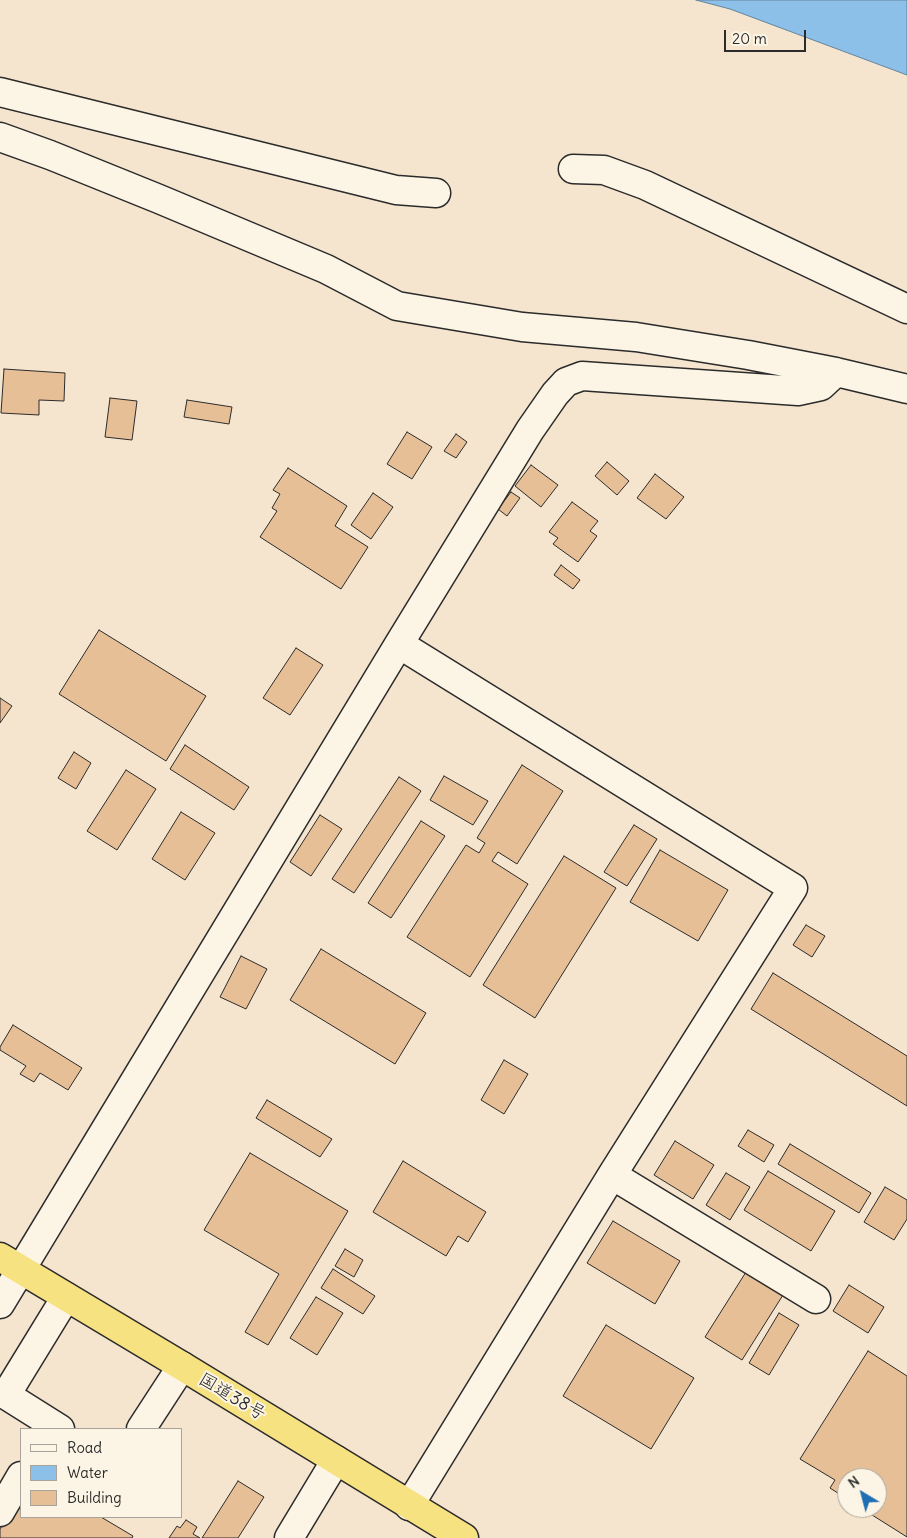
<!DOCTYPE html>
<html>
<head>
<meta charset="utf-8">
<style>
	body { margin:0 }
	#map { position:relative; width:907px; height:1538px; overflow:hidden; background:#f6e5ce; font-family:Delius,sans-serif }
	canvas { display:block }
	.legend { position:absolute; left:20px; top:1428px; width:162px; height:90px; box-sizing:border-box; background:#fcf5e5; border:1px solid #a8a49b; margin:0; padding:6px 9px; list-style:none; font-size:15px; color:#2b2b2b }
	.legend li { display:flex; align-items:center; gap:10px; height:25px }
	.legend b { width:25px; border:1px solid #a8a49b }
	.north { position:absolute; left:837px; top:1468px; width:50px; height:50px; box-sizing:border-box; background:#fcf5e5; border:1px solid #a8a49b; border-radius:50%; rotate:323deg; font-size:14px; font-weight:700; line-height:20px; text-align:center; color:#2b2b2b }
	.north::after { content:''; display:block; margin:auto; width:18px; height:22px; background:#1f6fb2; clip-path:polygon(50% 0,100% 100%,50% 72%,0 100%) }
	.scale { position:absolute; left:724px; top:30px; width:82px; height:22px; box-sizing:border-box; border:2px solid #2b2b2b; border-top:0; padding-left:6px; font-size:15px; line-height:18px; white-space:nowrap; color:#2b2b2b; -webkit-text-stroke:4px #fcf5e5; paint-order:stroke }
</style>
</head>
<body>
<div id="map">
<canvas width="907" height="1538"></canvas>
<ul class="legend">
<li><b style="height:6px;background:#fcf5e5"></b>Road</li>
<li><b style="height:14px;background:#8cc0e9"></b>Water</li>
<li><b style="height:14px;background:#e7bf97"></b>Building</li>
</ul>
<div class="north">N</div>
<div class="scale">20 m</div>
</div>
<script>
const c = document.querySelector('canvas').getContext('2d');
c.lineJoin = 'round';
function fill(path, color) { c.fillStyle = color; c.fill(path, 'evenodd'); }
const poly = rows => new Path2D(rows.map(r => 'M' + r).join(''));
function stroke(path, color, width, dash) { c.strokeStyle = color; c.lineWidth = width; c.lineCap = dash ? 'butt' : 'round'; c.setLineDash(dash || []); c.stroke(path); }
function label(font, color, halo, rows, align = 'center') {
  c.font = font + ' Delius,"Klee One",sans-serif'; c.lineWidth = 4; c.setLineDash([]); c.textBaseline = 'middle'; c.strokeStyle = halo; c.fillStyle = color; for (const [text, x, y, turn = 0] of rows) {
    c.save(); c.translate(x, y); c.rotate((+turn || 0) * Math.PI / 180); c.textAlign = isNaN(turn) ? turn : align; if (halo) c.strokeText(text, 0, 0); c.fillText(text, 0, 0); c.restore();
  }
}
const water = poly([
	[696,0,907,0,907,75,730,9,696,0]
]);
const building = poly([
	[4,369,65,373,64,401,39,400,39,415,1,413,4,369],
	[110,398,137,401,132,440,105,437,110,398],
	[187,400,232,407,229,424,184,417,187,400],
	[407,432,432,447,412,479,387,464,407,432],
	[456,434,467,442,456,458,444,451,456,434],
	[607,462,629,481,617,495,595,476,607,462],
	[531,465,558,485,541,507,515,486,531,465],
	[288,468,347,506,335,526,368,547,341,589,260,537,277,511,272,508,280,494,273,490,288,468],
	[655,474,684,497,666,519,637,498,655,474],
	[511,492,520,498,507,516,498,509,511,492],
	[373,493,393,507,371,539,351,525,373,493],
	[572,502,598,521,590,531,597,536,578,562,553,544,558,538,549,532,572,502],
	[561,565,580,580,573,589,554,575,561,565],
	[99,630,206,696,166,761,59,694,99,630],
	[296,648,323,665,290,715,263,698,296,648],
	[0,698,12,706,0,723,0,698],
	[185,745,249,787,234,810,170,769,185,745],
	[74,752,91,763,76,789,58,778,74,752],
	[522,765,563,791,517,864,498,852,492,861,528,884,470,977,407,937,466,845,479,853,485,843,477,838,522,765],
	[126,770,156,789,117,850,87,831,126,770],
	[444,776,488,801,473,825,430,800,444,776],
	[399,777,421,791,354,893,332,879,399,777],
	[181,812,215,833,185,880,152,859,181,812],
	[320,815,342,829,311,876,290,862,320,815],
	[421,821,445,836,391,918,368,903,421,821],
	[634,825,657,839,627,886,604,872,634,825],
	[660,850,728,890,698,941,630,902,660,850],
	[564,856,616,888,535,1018,483,985,564,856],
	[806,925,825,936,812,957,793,945,806,925],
	[321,949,426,1013,395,1064,290,1000,321,949],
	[241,956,267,969,246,1009,220,997,241,956],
	[773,973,907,1056,907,1106,751,1009,773,973],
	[13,1025,82,1068,68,1090,40,1073,34,1082,20,1074,26,1066,0,1050,0,1047,13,1025],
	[504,1060,528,1074,504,1114,481,1100,504,1060],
	[267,1100,332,1139,320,1157,256,1118,267,1100],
	[748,1130,774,1145,764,1162,738,1146,748,1130],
	[675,1141,714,1165,693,1199,654,1175,675,1141],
	[790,1144,871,1193,859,1213,778,1164,790,1144],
	[250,1153,348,1211,268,1345,245,1332,279,1274,204,1230,250,1153],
	[403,1161,486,1212,468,1242,458,1236,446,1256,373,1212,403,1161],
	[768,1171,835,1211,811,1251,744,1210,768,1171],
	[726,1173,750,1187,730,1220,706,1205,726,1173],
	[885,1187,907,1200,907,1219,894,1240,864,1222,885,1187],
	[613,1221,680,1261,655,1304,587,1263,613,1221],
	[345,1249,363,1260,354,1277,335,1266,345,1249],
	[333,1269,375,1296,363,1314,321,1288,333,1269],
	[746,1272,783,1295,742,1360,705,1337,746,1272],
	[849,1285,884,1307,868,1333,833,1311,849,1285],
	[316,1297,343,1313,317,1355,290,1338,316,1297],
	[779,1313,799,1325,769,1375,749,1363,779,1313],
	[606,1325,694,1378,651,1449,563,1396,606,1325],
	[868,1351,907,1376,907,1537,861,1508,877,1508,877,1478,847,1478,847,1499,830,1488,835,1480,800,1459,868,1351],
	[238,1481,264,1497,238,1538,202,1538,238,1481],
	[21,1494,21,1517,101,1517,133,1536,132,1538,0,1538,0,1529,21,1494],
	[186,1520,197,1527,193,1534,200,1538,169,1538,177,1526,180,1528,186,1520]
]);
const minor = poly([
	[0,92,396,190,436,193],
	[0,137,50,155,159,199,326,269,397,306,522,327,636,337,748,355,836,372,907,389],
	[573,169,604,170,645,185,907,309],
	[399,644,793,888,612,1175,409,1506],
	[612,1175,816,1299],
	[0,1304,399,644,530,430,555,394,566,382,582,376,798,391,821,386,836,372],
	[60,1429,6,1395,66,1297],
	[141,1429,182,1366],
	[0,1512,21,1476],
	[289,1538,336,1460]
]);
const highway = poly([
	[0,1257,182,1366,464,1538]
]);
const streetNames = [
	["国道38号",232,1397,31]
];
fill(water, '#8cc0e9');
stroke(water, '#65849d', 1);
fill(building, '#e7bf97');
stroke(building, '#2b2b2b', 1);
stroke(minor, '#2b2b2b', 31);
stroke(highway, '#2b2b2b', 31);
stroke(minor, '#fcf5e5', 28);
stroke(highway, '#f6e281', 28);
label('18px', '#2b2b2b', '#fcf5e5', streetNames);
</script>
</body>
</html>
